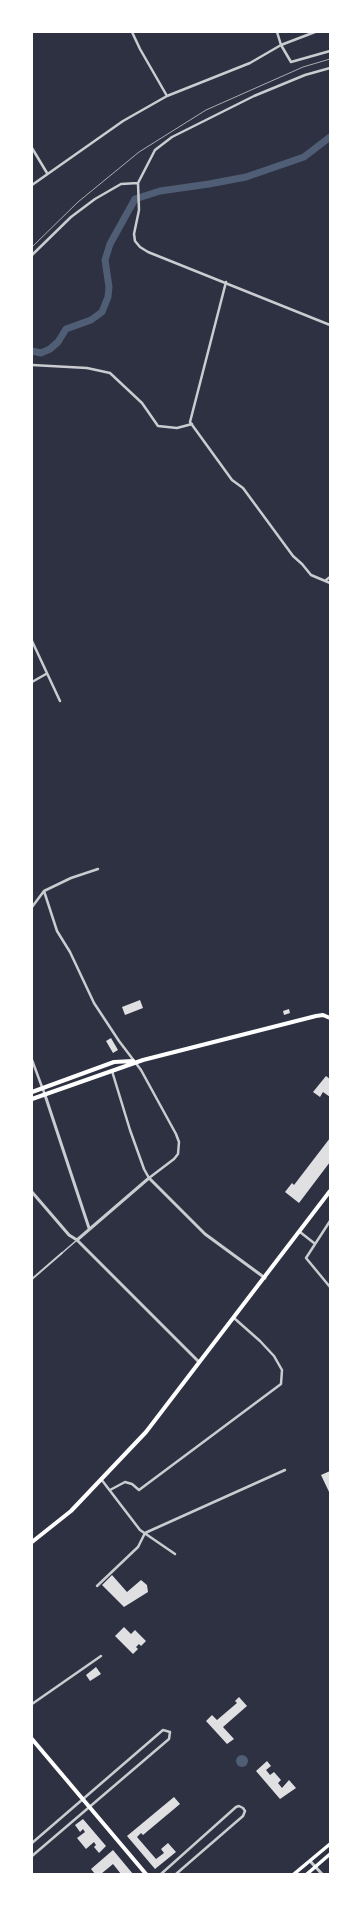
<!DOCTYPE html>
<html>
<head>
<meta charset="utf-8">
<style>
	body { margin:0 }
	#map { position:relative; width:362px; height:1906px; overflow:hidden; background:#2d3142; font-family:"Source Sans 3",sans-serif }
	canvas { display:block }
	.frame { position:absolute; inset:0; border:33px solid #fff; pointer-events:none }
</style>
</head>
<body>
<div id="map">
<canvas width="362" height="1906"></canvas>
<div class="frame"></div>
</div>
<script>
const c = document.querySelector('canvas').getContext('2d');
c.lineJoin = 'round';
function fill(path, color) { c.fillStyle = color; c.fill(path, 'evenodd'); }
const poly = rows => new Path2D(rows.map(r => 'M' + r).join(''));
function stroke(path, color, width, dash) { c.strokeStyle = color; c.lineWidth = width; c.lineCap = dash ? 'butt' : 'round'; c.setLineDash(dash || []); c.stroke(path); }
const water = poly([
	'236 1761a6 6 0 1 1 12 0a6 6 0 1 1-12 0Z'
]);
const river = poly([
	[32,351,41,353,50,349,58,342,66,329,91,320,102,312,108,297,109,287,105,260,110,244,135,199,160,191,209,184,246,177,304,157,330,137]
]);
const building = poly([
	[140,1000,143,1008,125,1015,122,1007],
	[289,1009,290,1013,284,1015,283,1011],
	[111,1038,118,1050,113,1053,106,1041],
	[326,1076,330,1079,330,1097,323,1092,320,1097,313,1092],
	[330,1138,330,1162,299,1203,285,1192,292,1183,294,1185],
	[330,1471,330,1494,321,1475],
	[112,1575,127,1592,141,1580,147,1585,148,1592,124,1607,102,1585],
	[124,1627,131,1634,135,1630,146,1641,141,1646,139,1644,136,1647,138,1649,133,1654,115,1636],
	[96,1667,101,1674,90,1681,86,1675],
	[239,1697,247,1706,223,1727,234,1739,227,1744,206,1721,212,1715,217,1720,237,1703,235,1701],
	[267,1761,271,1766,266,1770,270,1775,274,1772,281,1780,278,1783,282,1788,289,1780,296,1788,280,1799,256,1771],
	[174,1797,180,1804,143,1835,141,1833,137,1837,156,1859,164,1853,161,1849,168,1843,176,1852,155,1869,127,1836],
	[83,1819,106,1846,99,1853,94,1847,96,1845,94,1842,86,1849,77,1838,85,1832,83,1829,80,1832,75,1825],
	[113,1850,133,1874,121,1874,113,1864,101,1874,95,1874,91,1869]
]);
const service = poly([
	[62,1253,77,1240]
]);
const pedestrian = poly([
	[32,1279,62,1253]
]);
const minor = poly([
	[132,32,140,49,167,96],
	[277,32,281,45,291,62,330,51],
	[32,148,47,173],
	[138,183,139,210,134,234,135,241,140,247,148,252,330,325],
	[32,185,123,121,167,96,250,63,281,45,315,32],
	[32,255,71,217,95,199,121,184,138,183,155,150,172,137,254,96,305,75,330,68],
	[226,282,190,422,232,480,243,488,293,556,302,564,311,575,330,583],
	[32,365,87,368,110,373,142,403,158,426,177,428,192,424],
	[326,580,330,577],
	[32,641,60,701],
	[32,682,46,674],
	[44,891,57,931,70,952,94,1003,119,1041,141,1070,176,1134,179,1142,178,1154,174,1159,149,1178,144,1169,130,1130,112,1071],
	[32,907,44,891,71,878,98,869],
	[32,1060,45,1095],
	[330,1221,306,1258,330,1287],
	[300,1232,314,1243],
	[101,1479,140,1530,175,1554],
	[110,1490,125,1482,132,1484,139,1490,281,1384,282,1370,274,1356,260,1341,234,1318],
	[97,1586,138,1547,145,1533,285,1470],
	[32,1704,101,1656],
	[32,1843,163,1730,170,1732,169,1739,32,1856],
	[161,1874,236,1807,239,1806,243,1808,245,1811,243,1816,176,1874]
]);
const tertiary = poly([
	[45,1095,89,1228],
	[32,1192,69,1235,77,1240,199,1362],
	[77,1240,149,1178,205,1234,265,1278],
	[310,1861,322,1874]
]);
const secondary = poly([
	[294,1874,330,1844],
	[307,1874,330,1854]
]);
const primary = poly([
	[32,1092,114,1062,133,1061],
	[32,1099,143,1060,316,1016,323,1015,330,1018],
	[32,1542,71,1511,146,1432,330,1191],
	[32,1739,146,1874]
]);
const rail = poly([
	[32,247,78,202,139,152,206,110,303,67,330,59]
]);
fill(water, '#4f5d75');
stroke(river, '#4f5d75', 7);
fill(building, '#e0e0e3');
stroke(service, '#caccd0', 1.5);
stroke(pedestrian, '#caccd0', 2);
stroke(minor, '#caccd0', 2.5);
stroke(tertiary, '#caccd0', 3);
stroke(secondary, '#fff', 3.5);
stroke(primary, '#fff', 4);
stroke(rail, '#abadb3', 1);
</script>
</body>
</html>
